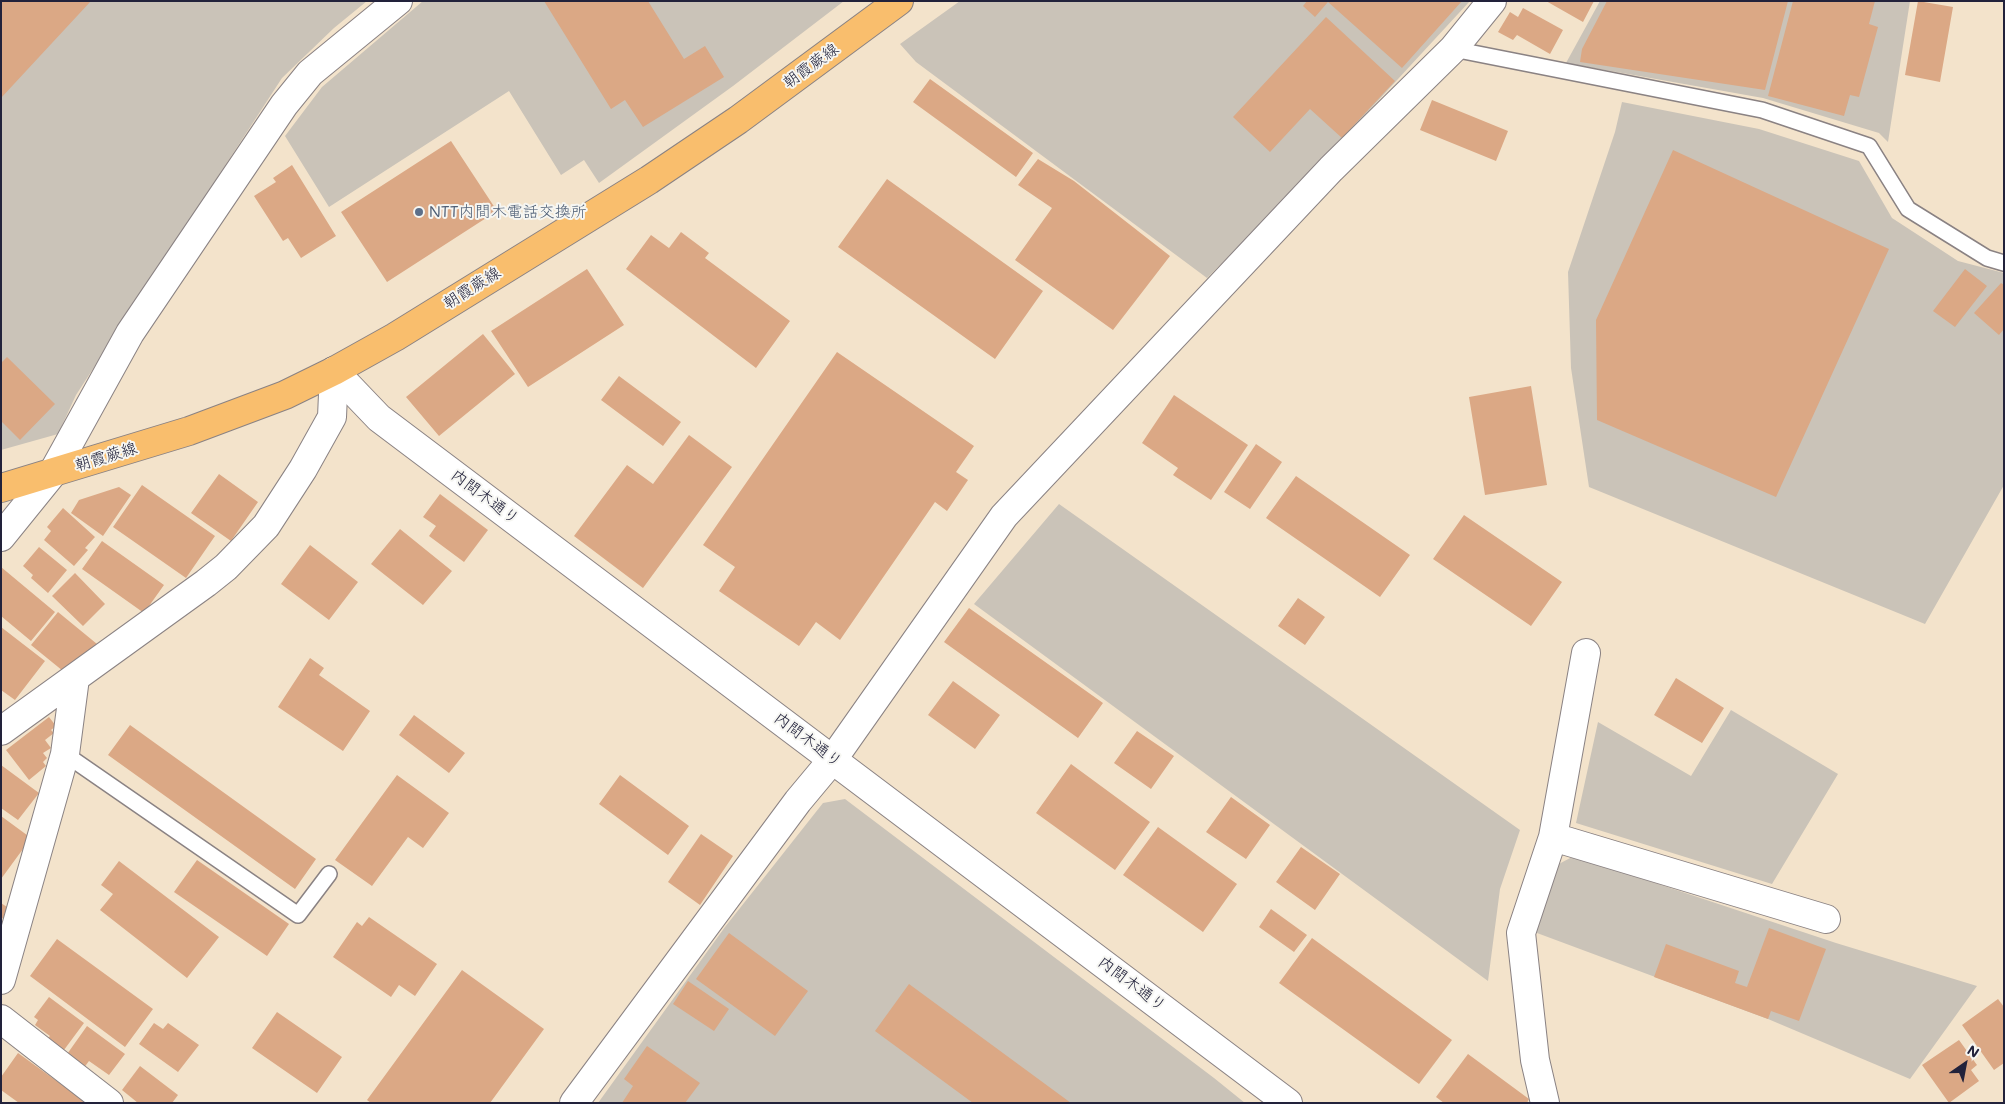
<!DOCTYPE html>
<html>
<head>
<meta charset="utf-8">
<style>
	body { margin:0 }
	#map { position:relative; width:2005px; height:1104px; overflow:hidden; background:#f3e3cb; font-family:Mali,sans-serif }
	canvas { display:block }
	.frame { position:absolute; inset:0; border:2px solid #22223b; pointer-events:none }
	.north { position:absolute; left:1940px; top:1039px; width:50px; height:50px; -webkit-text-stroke:4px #f6f6f2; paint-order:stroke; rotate:33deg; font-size:14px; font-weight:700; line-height:20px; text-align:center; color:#22223b }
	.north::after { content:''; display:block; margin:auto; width:18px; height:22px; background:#22223b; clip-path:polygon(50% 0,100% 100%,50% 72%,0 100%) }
</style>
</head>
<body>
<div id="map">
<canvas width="2005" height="1104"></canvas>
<div class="frame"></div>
<div class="north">N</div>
</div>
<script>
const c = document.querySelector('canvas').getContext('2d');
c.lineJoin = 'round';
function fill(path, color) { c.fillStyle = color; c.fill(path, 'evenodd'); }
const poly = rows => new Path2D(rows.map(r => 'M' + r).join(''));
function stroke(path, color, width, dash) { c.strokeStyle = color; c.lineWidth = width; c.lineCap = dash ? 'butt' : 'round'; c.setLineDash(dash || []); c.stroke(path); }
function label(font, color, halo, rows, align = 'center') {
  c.font = font + ' Mali,"Klee One",sans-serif'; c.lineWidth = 4; c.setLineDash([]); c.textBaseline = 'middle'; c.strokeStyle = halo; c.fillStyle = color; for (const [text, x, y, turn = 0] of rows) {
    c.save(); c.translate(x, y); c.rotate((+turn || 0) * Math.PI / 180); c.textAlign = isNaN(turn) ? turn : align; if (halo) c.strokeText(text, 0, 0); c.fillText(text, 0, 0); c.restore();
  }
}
const industrial = poly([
	[1,1,367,1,334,28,282,78,76,395,58,434,1,450],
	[423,1,844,1,733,86,599,183,584,160,561,175,509,91,329,207,285,136,322,87],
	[960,1,1470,1,1302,183,1207,278,916,62,900,44],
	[1600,1,1910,1,1888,142,1879,133,1763,98,1566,63],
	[1622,102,1759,129,1859,161,1892,218,1958,261,2004,273,2004,485,1925,624,1589,487,1571,368,1568,272,1615,132],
	[1059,504,1520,830,1500,889,1488,981,974,604],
	[1731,710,1838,774,1772,884,1576,823,1598,722,1691,776],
	[845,799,1214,1078,1245,1103,598,1103,725,927,823,803],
	[1574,856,1836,943,1977,986,1910,1079,1768,1019,1537,933,1537,918,1555,866]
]);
const building = poly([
	[1,1,91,1,1,98],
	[544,1,648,1,684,59,705,46,724,77,643,127,625,100,611,109],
	[1307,1,1462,1,1402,68,1328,2,1315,17,1303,6],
	[1546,1,1594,1,1583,22],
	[1607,1,1788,1,1765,90,1580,62,1582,49],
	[1793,1,1875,1,1869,24,1878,27,1859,97,1850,95,1844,116,1768,96],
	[1918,1,1953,7,1940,82,1905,75],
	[1523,8,1563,30,1550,54,1517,35,1513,40,1498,32,1510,12,1518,17],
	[1326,17,1395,81,1342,138,1310,109,1270,152,1233,117],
	[930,79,1033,153,1016,177,913,102],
	[1432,100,1508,131,1496,161,1420,130],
	[451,141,497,211,387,282,341,212],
	[1673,150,1889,249,1776,497,1597,420,1596,320],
	[1038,159,1074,181,1170,256,1113,330,1015,260,1052,208,1018,185],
	[292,165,336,236,301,258,288,238,283,241,254,196,276,182,273,178],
	[887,179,1043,291,995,359,838,247],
	[681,232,709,253,705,258,790,321,756,368,626,269,651,235,669,248],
	[587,269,624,325,528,387,491,331],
	[1965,269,1987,286,1955,327,1933,311],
	[2001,283,2004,285,2004,329,1999,335,1974,313],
	[483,334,515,374,439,436,406,397],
	[837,352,974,446,956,472,968,480,947,511,935,502,840,640,816,622,799,646,719,591,735,567,703,545],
	[7,357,55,404,20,440,1,421,1,363],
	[619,376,681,422,663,446,601,400],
	[1531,386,1547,485,1485,495,1469,397],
	[1174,395,1248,445,1211,500,1173,475,1178,468,1142,443],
	[689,435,732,467,643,588,574,536,627,465,653,484],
	[1256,444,1282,462,1250,509,1224,492],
	[219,474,258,502,231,541,191,513],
	[1296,476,1410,555,1380,597,1266,518],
	[142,485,215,536,186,578,113,527],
	[119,487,131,495,103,536,71,513,79,500],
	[440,494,488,530,464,562,429,536,436,526,423,517],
	[63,508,95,537,85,548,88,550,74,566,44,540,51,531,47,527],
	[1464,515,1562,582,1531,626,1433,559],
	[400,529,452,571,423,605,371,564],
	[102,541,164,585,144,613,82,569],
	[310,545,358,582,329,620,281,584],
	[39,547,67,570,48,593,31,578,33,575,23,566],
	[1,567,55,612,31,641,1,616],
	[75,573,105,604,83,626,52,596],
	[1298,598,1325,617,1305,645,1278,626],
	[969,608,1103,703,1078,738,944,642],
	[58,612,97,644,63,671,31,645],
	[1,627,45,661,15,700,1,690],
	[310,658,324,668,319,675,370,711,343,751,278,707],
	[1676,678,1724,708,1702,743,1654,715],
	[953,681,1000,715,975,749,928,715],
	[414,715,465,753,449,773,399,735],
	[49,717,56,726,51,730,54,733,45,740,51,748,43,753,47,758,43,762,46,766,29,780,6,750],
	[130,725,316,859,295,889,108,755],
	[1137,731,1174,756,1151,789,1114,763],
	[1071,764,1150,822,1115,870,1036,813],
	[1,765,39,793,18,820,1,808],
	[397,775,449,813,423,848,408,837,372,886,335,860],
	[620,775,689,826,668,855,599,804],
	[1231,797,1270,825,1246,859,1206,832],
	[1,816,31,838,1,879],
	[1158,827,1237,884,1203,932,1123,875],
	[701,834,733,856,700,905,668,882],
	[1301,847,1340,874,1315,910,1276,882],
	[197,860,289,924,267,956,174,892],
	[119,861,219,937,187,978,100,910,113,894,101,885],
	[1,903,10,909,1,920],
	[1271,909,1307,935,1294,952,1259,927],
	[369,917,437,964,415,996,399,985,391,997,333,957,357,922,362,926],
	[1769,928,1826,949,1799,1021,1771,1011,1768,1019,1654,977,1666,944,1739,971,1735,983,1747,987],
	[729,933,808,991,775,1036,696,979],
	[1312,938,1452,1040,1419,1084,1279,983],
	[57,939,153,1009,125,1047,30,976],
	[462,970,544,1029,490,1103,371,1103,367,1100],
	[688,981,729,1009,714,1031,673,1004],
	[909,984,1071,1103,973,1103,875,1031],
	[49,997,84,1023,61,1054,45,1041,50,1036,35,1025,38,1020,34,1017],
	[1998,999,2004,1007,2004,1063,1994,1070,1962,1025],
	[277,1012,342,1057,317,1093,252,1048],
	[154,1023,163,1029,168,1023,199,1045,178,1072,139,1044],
	[87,1026,125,1054,109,1075,89,1061,83,1069,65,1057],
	[1959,1040,1977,1065,1971,1070,1979,1081,1949,1103,1922,1065],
	[647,1046,700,1083,685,1103,622,1103,633,1086,624,1079],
	[18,1053,87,1103,19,1103,1,1090,1,1077],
	[1468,1054,1529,1099,1527,1103,1444,1103,1436,1097],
	[140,1066,178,1095,172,1103,138,1103,122,1090]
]);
const service = poly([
	[1453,49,1762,110,1869,146,1908,209,1987,258,2004,263],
	[65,754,298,915,329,874]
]);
const minor = poly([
	[1,537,52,474,130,333,284,105,310,73,398,1],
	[1,731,206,583,226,567,266,526,303,469,332,417,334,371],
	[1553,837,1826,919],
	[1,980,65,754,75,678],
	[1,1019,109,1103],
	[574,1103,798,801,833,759,1004,516,1331,169,1453,49,1492,1],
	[1545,1103,1535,1060,1521,933,1553,837,1586,653]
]);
const tertiary = poly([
	[334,371,379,418,1288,1103]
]);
const primary = poly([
	[1,488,189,431,285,395,334,371,395,337,649,180,738,120,899,1]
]);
const markers = [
	[419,212,5,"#5c6f8a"]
];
const streetNames = [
	["朝霞蕨線",811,66,-36],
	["朝霞蕨線",472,288,-32],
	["朝霞蕨線",106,457,-17],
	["内間木通り",485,497,37],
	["内間木通り",808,740,37],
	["内間木通り",1132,984,37]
];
const serviceNames = [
	["NTT内間木電話交換所",429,212]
];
fill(industrial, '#cac3b8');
fill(building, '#dba885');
stroke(service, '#8a8283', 18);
stroke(minor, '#8a8283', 30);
stroke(tertiary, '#8a8283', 30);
stroke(primary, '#8a8283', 30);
stroke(service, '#fff', 15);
stroke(minor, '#fff', 28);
stroke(tertiary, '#fff', 28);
stroke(primary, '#f9be6d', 28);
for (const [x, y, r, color] of markers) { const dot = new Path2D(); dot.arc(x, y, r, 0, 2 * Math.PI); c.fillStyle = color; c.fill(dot); stroke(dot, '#f6f6f2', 2); }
label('16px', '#22223b', '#f6f6f2', streetNames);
label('16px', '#4e5e75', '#f6f6f2', serviceNames, 'left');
</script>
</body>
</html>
